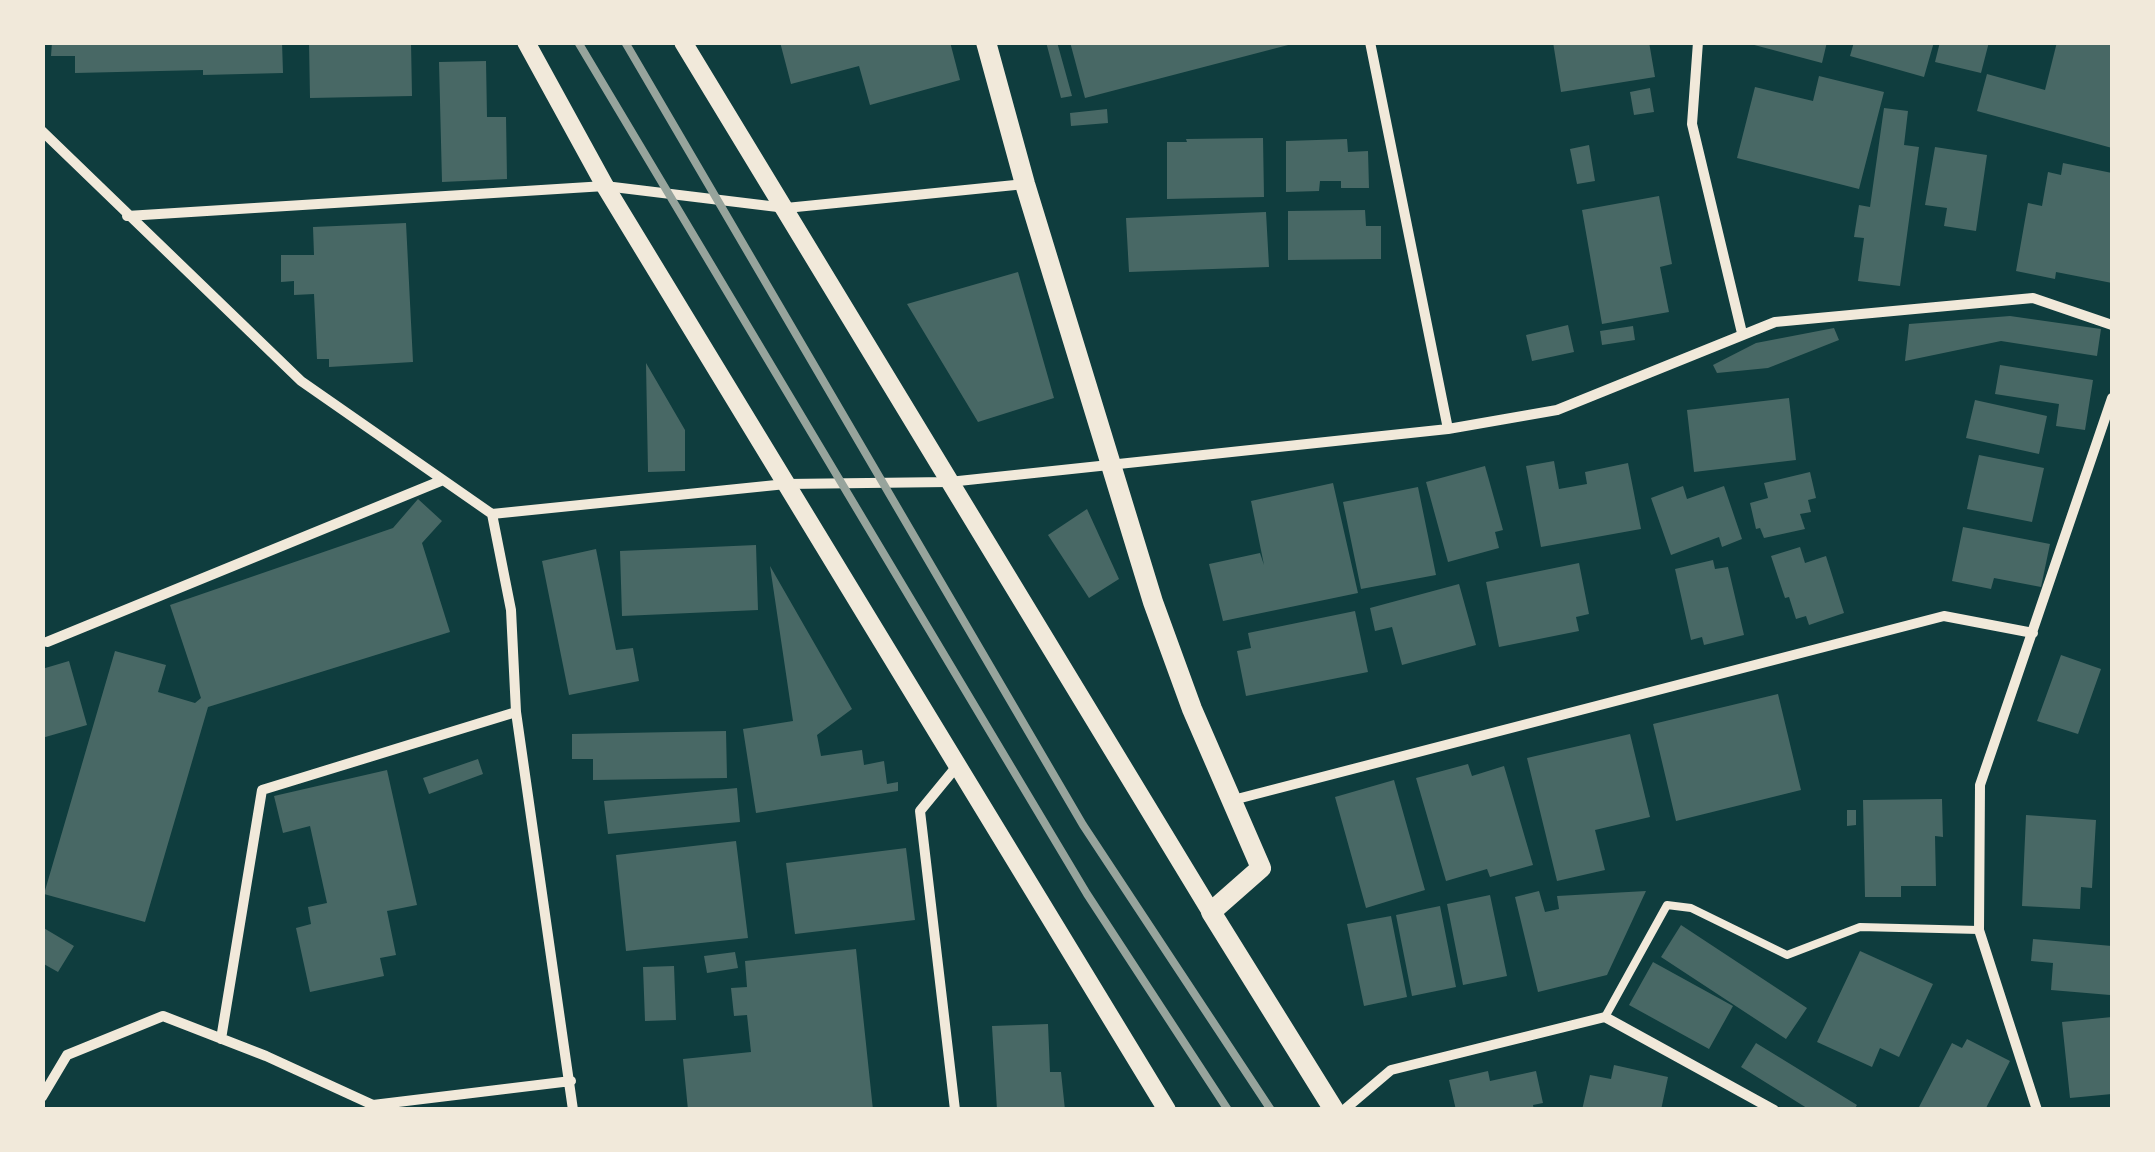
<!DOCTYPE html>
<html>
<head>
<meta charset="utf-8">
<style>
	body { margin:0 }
	#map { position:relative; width:2155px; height:1152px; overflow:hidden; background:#0f3d3e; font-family:Jost,sans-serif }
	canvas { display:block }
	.frame { position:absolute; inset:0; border:45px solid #f1e9da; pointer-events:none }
</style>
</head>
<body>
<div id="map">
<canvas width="2155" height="1152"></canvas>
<div class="frame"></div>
</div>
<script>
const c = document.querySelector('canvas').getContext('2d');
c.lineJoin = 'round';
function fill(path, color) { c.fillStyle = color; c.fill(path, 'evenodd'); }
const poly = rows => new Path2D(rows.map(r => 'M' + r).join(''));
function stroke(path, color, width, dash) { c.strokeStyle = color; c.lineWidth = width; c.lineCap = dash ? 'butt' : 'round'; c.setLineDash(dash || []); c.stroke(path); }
const building = poly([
	[52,42,282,42,283,73,203,75,203,70,75,73,75,56,51,56],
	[309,42,411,42,412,96,310,98],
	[780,42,950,42,960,80,870,105,859,66,791,84],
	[1046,42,1057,42,1072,96,1061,98],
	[1070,42,1292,42,1292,44,1085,98],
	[1553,42,1649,42,1655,77,1561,92],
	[1743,42,1827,42,1822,63],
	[1854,42,1934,42,1924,77,1850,56],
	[1940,42,1989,42,1981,73,1935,62],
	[2057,42,2112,42,2112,148,1977,111,1987,74,2045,90],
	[486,61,487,117,506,117,507,179,442,182,439,62],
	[1819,76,1884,92,1859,189,1737,158,1755,87,1813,101],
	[1650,88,1654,112,1634,115,1630,92],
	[1884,108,1908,111,1904,145,1919,147,1900,286,1858,281,1864,238,1854,237,1859,205,1870,207],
	[1107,109,1108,123,1071,126,1070,113],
	[1263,138,1264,197,1167,199,1167,142,1187,142,1186,139],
	[1347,139,1348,152,1368,151,1369,188,1341,188,1341,181,1320,181,1319,191,1286,192,1286,141],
	[1589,145,1595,181,1577,184,1570,149],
	[1935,147,1987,155,1976,231,1944,226,1947,208,1925,205],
	[2063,163,2112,173,2112,283,2056,272,2055,279,2016,271,2028,203,2042,206,2048,172,2061,175],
	[1659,196,1672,264,1660,267,1669,312,1602,324,1582,210],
	[1365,210,1366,226,1381,226,1381,259,1288,260,1288,211],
	[1266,212,1269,267,1129,272,1126,218],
	[406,223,413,362,329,367,329,359,317,359,314,294,294,295,294,281,281,282,281,255,314,255,313,227],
	[1018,272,1054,398,978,422,907,304],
	[2010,316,2101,329,2097,356,2001,341,1905,361,1909,324],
	[1568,325,1574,352,1532,361,1526,335],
	[1633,326,1635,340,1602,345,1600,331],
	[1834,328,1839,340,1768,368,1717,373,1713,365,1756,343],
	[646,363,685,430,685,471,648,472],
	[2000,365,2093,380,2085,430,2056,426,2059,404,1995,394],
	[1789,398,1796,460,1694,472,1687,410],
	[1975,400,2047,416,2039,454,1966,438],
	[1979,455,2044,468,2032,522,1967,509],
	[1554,461,1559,489,1587,484,1585,472,1628,463,1641,529,1541,547,1526,466],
	[1485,466,1503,530,1495,532,1499,548,1448,562,1426,482],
	[1810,472,1816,498,1808,500,1811,512,1800,514,1805,529,1764,538,1760,528,1756,529,1750,503,1768,498,1764,483],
	[1333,483,1358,593,1223,621,1209,564,1260,553,1264,565,1251,501],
	[1683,486,1687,499,1724,486,1742,539,1722,547,1719,537,1671,555,1651,498],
	[1418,487,1436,575,1361,589,1343,502],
	[418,499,442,521,422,543,450,632,208,707,145,922,44,894,115,651,166,665,158,692,195,703,201,698,170,605,393,528],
	[1087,509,1119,579,1089,598,1048,535],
	[1963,527,2050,544,2041,587,1994,578,1991,589,1952,581],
	[756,545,758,610,622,616,620,551],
	[1800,547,1805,563,1826,556,1844,613,1809,625,1806,616,1796,619,1789,597,1785,598,1771,556],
	[596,549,616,650,633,648,639,681,569,695,542,561],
	[1713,560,1715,569,1728,567,1744,635,1704,645,1702,637,1691,640,1675,569],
	[1579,563,1589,614,1576,617,1579,631,1499,647,1486,582],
	[770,566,852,709,817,735,821,756,862,750,864,765,884,761,887,784,898,782,898,791,756,813,743,729,793,721],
	[1459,584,1476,645,1402,665,1392,627,1375,631,1370,608],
	[1355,611,1368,672,1246,696,1237,651,1251,648,1248,633],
	[2061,655,2101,669,2078,734,2037,721],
	[69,661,87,725,42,738,42,669],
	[1778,694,1801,790,1676,821,1653,724],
	[726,731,727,778,593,780,593,759,572,759,572,734],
	[1630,734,1650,817,1595,830,1605,870,1557,881,1527,758],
	[478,759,483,774,429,794,423,778],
	[1468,764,1472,776,1504,766,1533,865,1490,877,1487,869,1446,881,1416,778],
	[387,770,417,905,387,911,396,955,380,958,384,976,310,992,296,928,311,924,308,907,327,903,310,826,283,833,274,796],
	[1394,780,1425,890,1366,908,1335,797],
	[737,788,740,822,608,834,604,801],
	[1942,799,1943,837,1935,836,1936,886,1901,886,1901,897,1865,897,1863,800],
	[1847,810,1856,810,1856,825,1847,826],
	[2026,815,2096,820,2092,888,2081,887,2080,909,2022,906],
	[736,841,748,938,626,951,616,855],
	[906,848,915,920,795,934,786,863],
	[1539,891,1545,912,1559,909,1557,896,1646,891,1607,975,1538,992,1515,897],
	[1490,895,1507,976,1463,985,1447,904],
	[1440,906,1456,987,1412,996,1396,915],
	[1391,916,1407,997,1364,1006,1347,924],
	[1681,925,1807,1008,1786,1039,1661,957],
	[42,927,74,946,58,972,42,963],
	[2033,939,2112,946,2110,995,2051,990,2053,963,2031,961],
	[856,949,873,1110,688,1110,683,1059,751,1052,747,1015,734,1016,731,988,747,987,745,961],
	[1860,951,1933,984,1899,1057,1880,1048,1872,1067,1817,1042],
	[735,952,738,968,707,973,704,956],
	[1653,962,1733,1006,1709,1049,1629,1005],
	[674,966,676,1020,645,1021,643,967],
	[2112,1017,2112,1094,2070,1098,2062,1022],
	[1048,1024,1050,1072,1061,1072,1065,1110,997,1110,992,1026],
	[1967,1039,2010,1061,1985,1110,1924,1110,1919,1107,1952,1043,1962,1048],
	[1756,1043,1857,1105,1854,1110,1810,1110,1741,1067],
	[1614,1065,1668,1077,1661,1110,1582,1110,1590,1075,1611,1079],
	[1488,1071,1490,1081,1536,1071,1543,1103,1533,1105,1534,1110,1456,1110,1449,1080]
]);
const service = poly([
	[1605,1017,1667,905,1691,908,1787,955,1860,927,1979,930]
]);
const minor = poly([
	[1370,42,1448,429],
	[1698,42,1692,124,1742,333],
	[42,131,301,381,492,514,786,484,949,482,1448,429,1557,410,1775,322,2033,298,2112,325],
	[127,216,605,186,786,208,1025,184],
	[492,514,511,610,516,712,573,1110],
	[47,642,443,480],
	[1233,800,1944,616,2033,633],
	[221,1039,262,790,516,712],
	[42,1097,67,1055,163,1016,266,1056,373,1105,571,1081],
	[955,1110,920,811,957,766],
	[1344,1110,1391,1070,1605,1017,1774,1110],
	[2037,1110,1979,930,1980,785,2112,398]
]);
const tertiary = poly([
	[526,42,605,186,1167,1110],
	[683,42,1211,912]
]);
const secondary = poly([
	[986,42,1025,184,1153,602,1192,709,1261,868,1211,912,1334,1110]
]);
const rail = poly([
	[578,42,1087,894,1228,1110],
	[625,42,1083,825,1271,1110]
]);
fill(building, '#486865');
stroke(service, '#f1e9da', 8);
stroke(minor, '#f1e9da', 10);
stroke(tertiary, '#f1e9da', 18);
stroke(secondary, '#f1e9da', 20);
stroke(rail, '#97a49c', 8);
</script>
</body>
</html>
